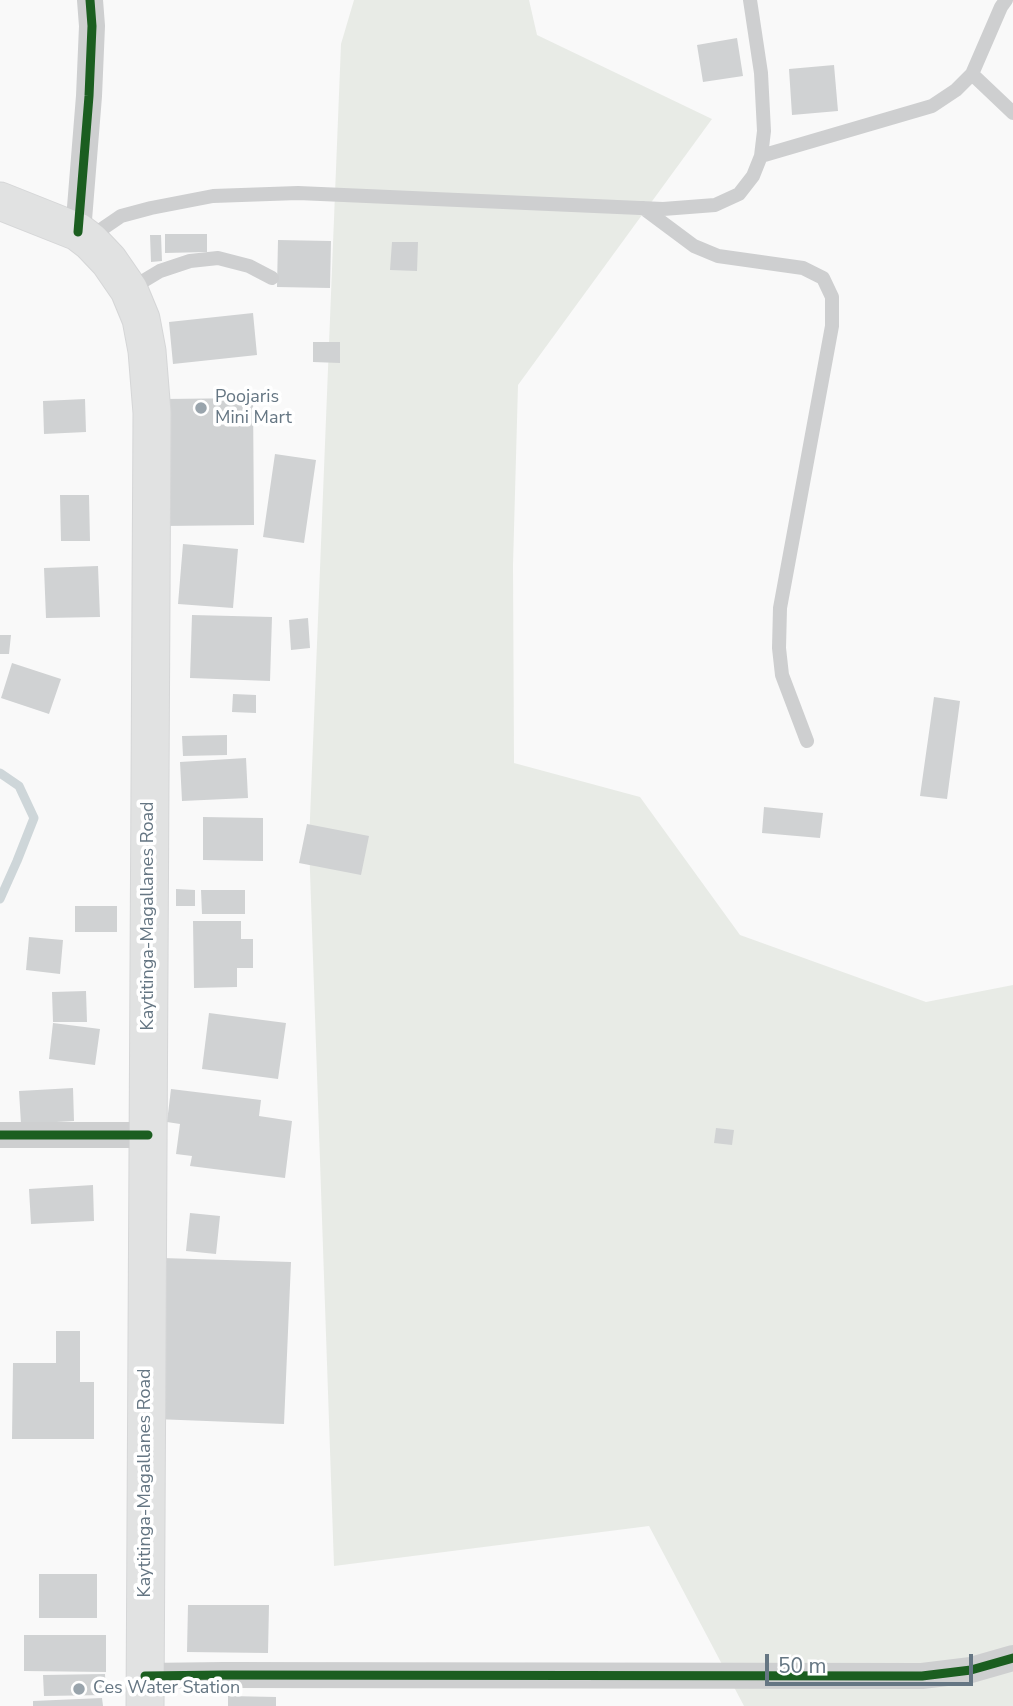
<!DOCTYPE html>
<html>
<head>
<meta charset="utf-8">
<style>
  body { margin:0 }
  #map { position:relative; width:1013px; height:1706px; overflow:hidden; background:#f9f9f9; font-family:"Nunito Sans",sans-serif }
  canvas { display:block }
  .scale { position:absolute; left:765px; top:1654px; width:208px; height:32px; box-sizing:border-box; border:4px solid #657683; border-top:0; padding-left:9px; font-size:21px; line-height:24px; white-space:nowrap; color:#657683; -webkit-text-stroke:5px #fff; paint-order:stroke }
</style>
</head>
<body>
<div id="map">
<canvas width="1013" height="1706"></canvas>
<div class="scale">50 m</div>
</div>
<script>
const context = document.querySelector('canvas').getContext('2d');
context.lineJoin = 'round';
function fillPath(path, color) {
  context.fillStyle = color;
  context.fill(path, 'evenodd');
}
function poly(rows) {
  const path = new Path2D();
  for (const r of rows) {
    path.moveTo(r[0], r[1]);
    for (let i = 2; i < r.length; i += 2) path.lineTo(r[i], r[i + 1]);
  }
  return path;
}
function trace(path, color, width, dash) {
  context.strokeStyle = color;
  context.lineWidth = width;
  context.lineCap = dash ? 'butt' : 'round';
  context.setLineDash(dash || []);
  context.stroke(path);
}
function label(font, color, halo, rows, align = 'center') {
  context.font = font + ' "Nunito Sans",sans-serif';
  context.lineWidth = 7;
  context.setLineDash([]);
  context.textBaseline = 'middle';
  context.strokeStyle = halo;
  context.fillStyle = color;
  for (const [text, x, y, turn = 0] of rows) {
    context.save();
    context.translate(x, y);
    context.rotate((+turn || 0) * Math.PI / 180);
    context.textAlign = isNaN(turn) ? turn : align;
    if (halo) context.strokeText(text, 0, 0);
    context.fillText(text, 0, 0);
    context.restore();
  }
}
fillPath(poly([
  [354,0,529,0,537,35,712,119,518,385,513,565,514,763,640,797,740,935,926,1002,1013,985,1013,1706,744,1706,649,1526,334,1566,309,843,341,44]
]), '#e8ebe6');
trace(poly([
  [0,773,19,786,34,818,17,861,0,899]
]), '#ced6d9', 9);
fillPath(poly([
  [737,38,743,76,703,82,697,45],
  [834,65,838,111,792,115,789,69],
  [165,234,207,234,207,252,165,253],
  [150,235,161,235,162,261,151,262],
  [278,240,331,241,330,288,277,287],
  [392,242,418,242,417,271,390,270],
  [253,313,257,355,173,364,169,322],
  [313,342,340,342,340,363,313,362],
  [253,398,254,525,164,526,164,399],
  [85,399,86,432,44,434,43,401],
  [275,454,316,460,304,543,263,537],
  [60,495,89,495,90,541,61,541],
  [183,544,238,549,233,608,178,604],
  [98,566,100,617,46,618,44,568],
  [192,615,272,617,270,681,190,678],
  [308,618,310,648,291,650,289,620],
  [0,635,11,635,9,654,0,654],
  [12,663,61,679,49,714,1,698],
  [233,694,256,695,256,713,232,712],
  [934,697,960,701,947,799,920,796],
  [227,735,227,755,183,756,182,736],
  [246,758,248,798,182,801,180,762],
  [764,807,823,813,820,838,762,833],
  [203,817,263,818,263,861,203,860],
  [307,824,369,836,361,875,299,863],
  [176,889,195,890,195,906,176,906],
  [201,890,245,890,245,914,202,914],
  [75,906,117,906,117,932,75,932],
  [193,921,241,921,241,939,253,939,253,968,237,968,237,987,194,988],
  [29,937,63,940,60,974,26,970],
  [86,991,87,1022,53,1022,52,992],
  [209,1013,286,1023,278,1079,202,1069],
  [53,1023,100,1029,95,1065,49,1059],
  [73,1088,74,1121,21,1124,19,1091],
  [171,1089,261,1100,259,1116,292,1121,285,1178,190,1166,192,1156,176,1154,180,1124,167,1122],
  [716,1128,734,1130,732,1145,714,1143],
  [93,1185,94,1221,31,1224,29,1189],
  [190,1213,220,1216,216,1254,186,1251],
  [162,1258,291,1262,284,1424,155,1419],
  [56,1331,80,1331,80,1382,94,1382,94,1439,12,1439,13,1363,56,1363],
  [39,1574,97,1574,97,1618,39,1618],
  [188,1605,269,1605,268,1653,187,1652],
  [24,1635,106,1635,106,1672,24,1671],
  [105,1674,106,1695,44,1696,43,1675],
  [228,1696,276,1697,276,1706,228,1706],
  [102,1698,103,1706,33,1706,33,1701]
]), '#d0d2d3');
const secondary = poly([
  [0,201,78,232,91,242,109,261,129,290,141,319,147,351,152,413,145,1706]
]);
trace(secondary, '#d5d6d7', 39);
trace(poly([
  [972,74,1013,113],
  [761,156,932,106,956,90,972,74,1001,7,1006,0],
  [643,208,694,246,718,256,803,268,823,278,832,297,832,326,780,608,779,648,782,675,807,741],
  [92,241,102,229,121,216,151,208,213,196,298,193,663,209,715,205,739,194,753,176,761,156,764,131,761,73,750,0],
  [130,289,160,271,190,261,218,258,249,266,272,278]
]), '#cecfd0', 14);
trace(poly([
  [78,232,89,96,92,26,90,0],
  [0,1135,148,1135],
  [145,1676,224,1675,922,1676,971,1670,1013,1658]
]), '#cecfd0', 26);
trace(secondary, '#e1e2e2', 37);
trace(poly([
  [78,232,89,96,92,26,90,0],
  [0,1135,148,1135],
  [145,1676,224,1675,922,1676,971,1670,1013,1658]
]), '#1b5e20', 9);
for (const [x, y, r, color] of [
  [201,408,7,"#99a4ac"],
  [79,1689,7,"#99a4ac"]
]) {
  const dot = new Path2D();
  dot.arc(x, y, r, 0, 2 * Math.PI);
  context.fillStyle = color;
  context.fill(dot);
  trace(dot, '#fff', 2.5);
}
label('18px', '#657683', '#fff', [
  ["Poojaris",215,398],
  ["Mini Mart",215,419],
  ["Ces Water Station",93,1689]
], 'left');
label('18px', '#657683', '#fff', [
  ["Kaytitinga-Magallanes Road",149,916,-90],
  ["Kaytitinga-Magallanes Road",146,1483,-90]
]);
</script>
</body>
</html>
